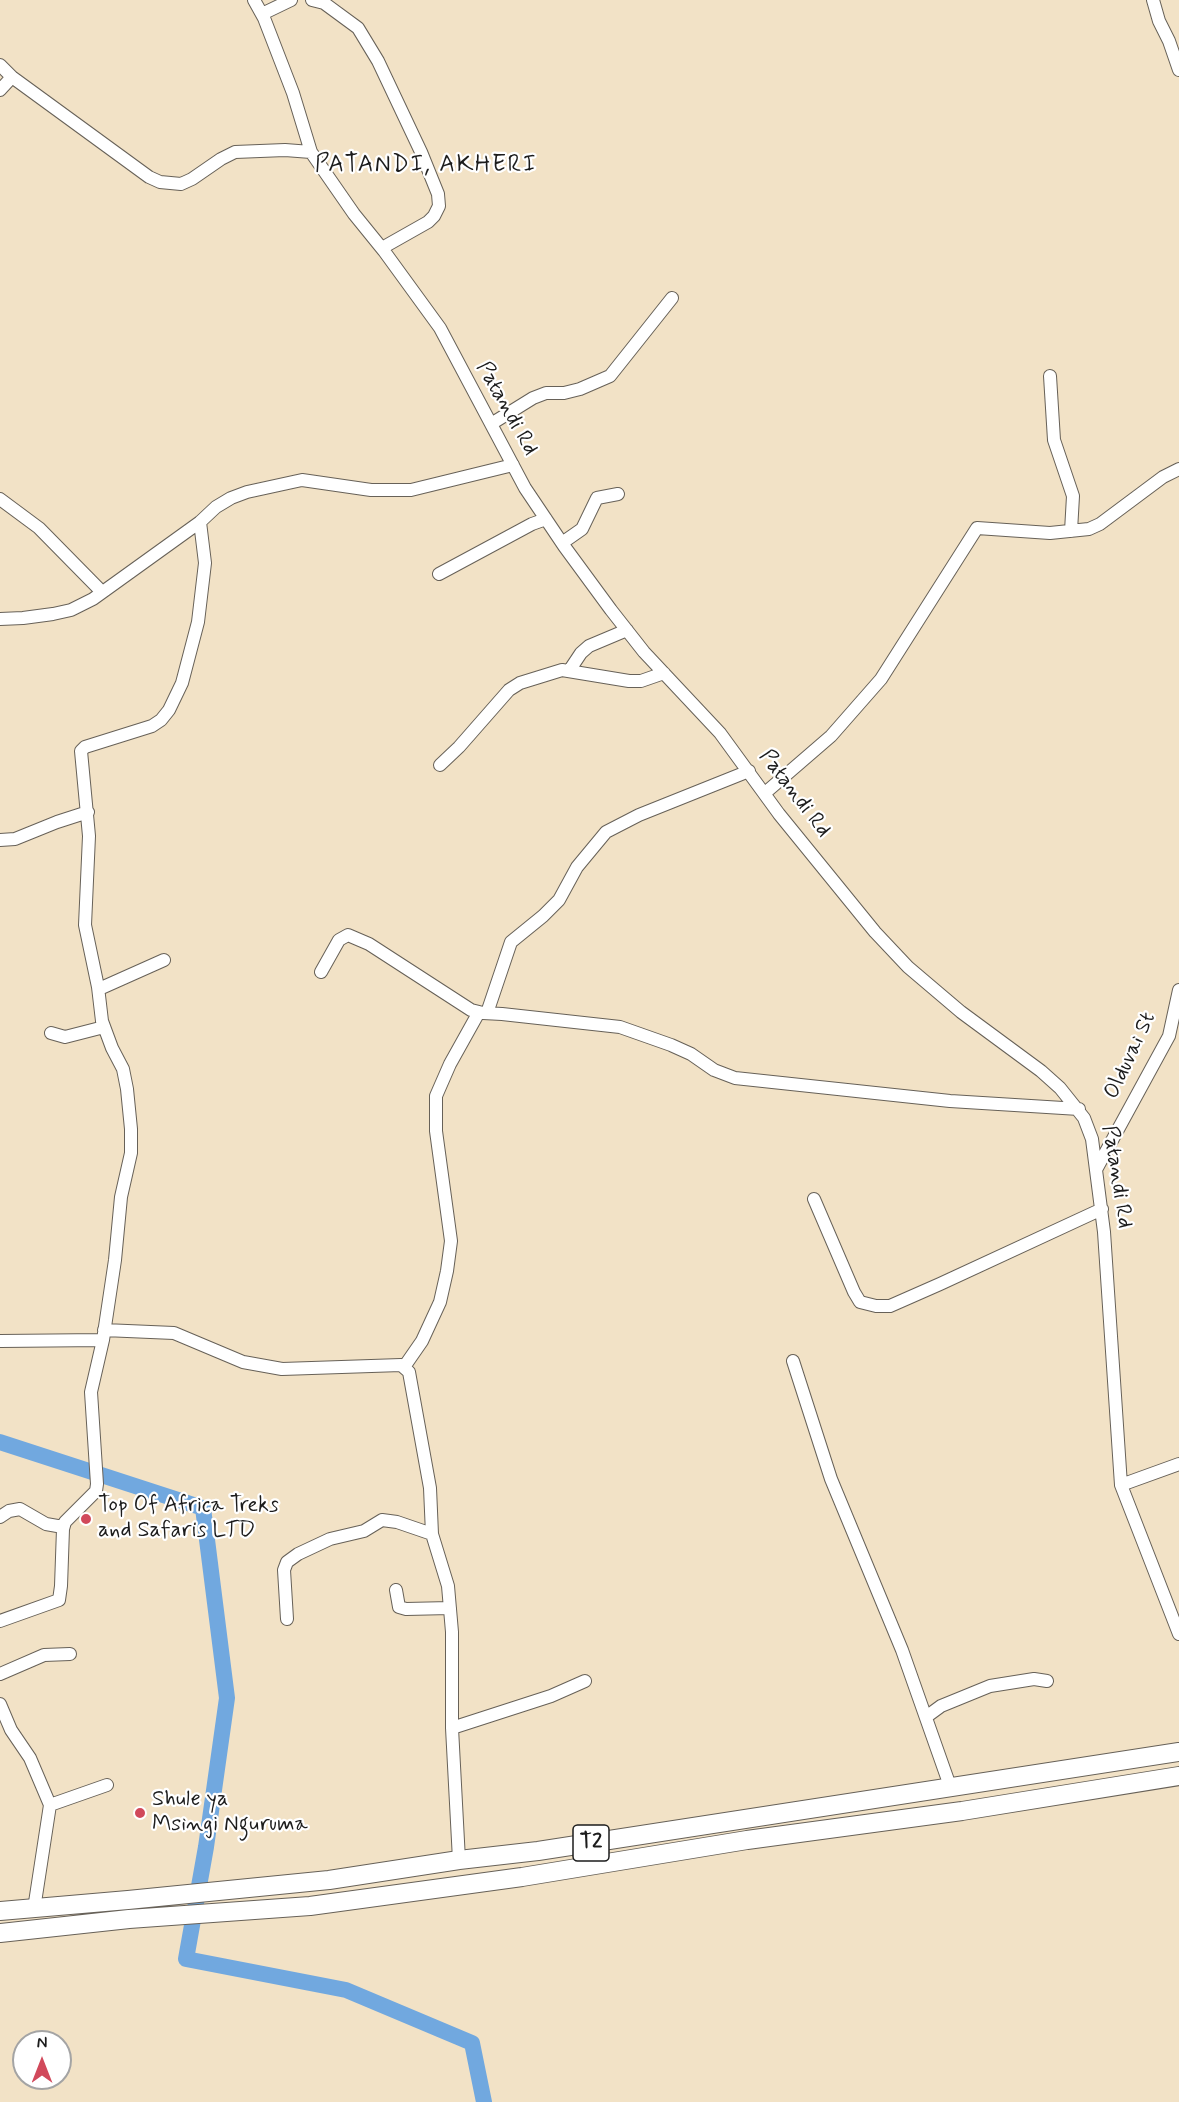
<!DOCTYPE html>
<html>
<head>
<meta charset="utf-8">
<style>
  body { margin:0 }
  #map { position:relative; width:1179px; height:2102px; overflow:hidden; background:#f2e2c6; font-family:Mynerve,sans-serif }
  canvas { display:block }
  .north { position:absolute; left:12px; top:2030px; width:60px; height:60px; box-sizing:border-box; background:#fff; border:2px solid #a4a4a4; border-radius:50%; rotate:0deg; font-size:16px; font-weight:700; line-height:24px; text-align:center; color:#1c1c1c }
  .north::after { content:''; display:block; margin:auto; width:21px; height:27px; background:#d1495b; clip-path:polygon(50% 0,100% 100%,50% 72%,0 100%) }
</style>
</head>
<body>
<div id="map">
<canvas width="1179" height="2102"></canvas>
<div class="north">N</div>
</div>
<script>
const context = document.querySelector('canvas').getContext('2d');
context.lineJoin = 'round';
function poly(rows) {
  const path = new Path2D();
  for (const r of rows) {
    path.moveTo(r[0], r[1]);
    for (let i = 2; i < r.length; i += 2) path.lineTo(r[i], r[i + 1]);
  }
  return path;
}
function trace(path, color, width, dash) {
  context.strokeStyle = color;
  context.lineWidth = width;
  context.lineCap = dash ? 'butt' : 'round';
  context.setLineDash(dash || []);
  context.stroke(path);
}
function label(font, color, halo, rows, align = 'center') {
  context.font = font + ' Mynerve,sans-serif';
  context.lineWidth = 4.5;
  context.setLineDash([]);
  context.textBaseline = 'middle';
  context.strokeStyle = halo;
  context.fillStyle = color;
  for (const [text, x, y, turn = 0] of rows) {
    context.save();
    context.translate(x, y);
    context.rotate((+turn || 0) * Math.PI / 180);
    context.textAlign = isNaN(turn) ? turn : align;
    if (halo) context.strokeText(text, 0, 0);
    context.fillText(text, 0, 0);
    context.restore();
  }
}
trace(poly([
  [0,1442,203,1508,227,1698,206,1847,186,1959,346,1990,472,2043,484,2102]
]), '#71a8df', 16);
const minor = poly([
  [254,0,264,18,293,93,311,152,354,214,384,251,440,328,525,488,564,546,611,610,644,652,720,733,779,814,875,932,908,967,961,1012,1041,1071,1060,1088,1084,1118,1092,1139,1104,1232,1121,1485,1179,1634],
  [312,0,324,3,358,28,378,61,421,152,438,194,439,206,434,216,428,222,382,248],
  [1153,0,1159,21,1169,41,1179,70],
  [262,14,291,0],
  [0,65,12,77,149,177,160,182,181,184,192,179,221,159,235,152,285,150,311,152],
  [0,90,12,77],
  [1050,376,1054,440,1073,496,1071,531],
  [491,424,533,398,546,393,564,393,580,389,610,376,672,298],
  [0,499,39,528,102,592],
  [562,543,582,529,597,498,618,494],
  [439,574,532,524,546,519],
  [0,619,23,618,53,614,71,610,93,599,200,522,216,507,231,498,247,492,302,480,371,490,411,490,513,465],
  [569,671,581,653,589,646,627,630],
  [440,765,459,747,509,690,520,683,562,670,629,681,641,681,664,673],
  [765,793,831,736,881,679,977,528,1050,533,1089,529,1100,524,1163,477,1179,469],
  [0,840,15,839,57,822,88,812],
  [321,972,339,940,348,935,369,944,471,1010,483,1013,502,1014,620,1027,671,1045,691,1054,714,1070,735,1078,950,1101,1079,1109],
  [99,989,164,960],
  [487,1013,511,942,543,916,559,900,577,867,606,832,639,815,749,771],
  [51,1033,65,1037,104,1027],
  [1097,1168,1169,1036,1179,990],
  [814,1199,854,1292,860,1302,876,1306,890,1306,940,1284,1102,1209],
  [104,1330,174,1333,243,1362,282,1369,401,1365,409,1372,430,1488,432,1534,448,1586,452,1632,452,1728,459,1860],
  [0,1341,103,1340],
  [793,1361,831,1479,902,1650,950,1786],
  [404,1367,422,1341,440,1302,447,1271,451,1241,436,1131,436,1096,450,1064,479,1012],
  [1121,1485,1179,1464],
  [0,1517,9,1511,20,1509,46,1524,63,1527],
  [396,1590,399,1607,406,1609,450,1608],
  [287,1619,284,1570,287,1562,298,1554,330,1539,364,1531,382,1520,397,1522,432,1534],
  [0,1621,59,1600,61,1586,63,1529,65,1522,96,1491,97,1484,91,1392,103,1340,115,1260,121,1197,131,1153,131,1129,127,1089,123,1069,112,1048,102,1021,98,987,85,925,89,836,81,751,85,747,152,726,161,720,169,710,182,683,198,622,205,563,200,522],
  [0,1674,44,1655,70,1654],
  [0,1704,11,1730,30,1758,50,1805,34,1909],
  [926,1717,941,1706,990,1686,1034,1679,1047,1681],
  [452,1728,551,1696,585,1681],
  [50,1805,107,1785]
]);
const highway = poly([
  [0,1911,128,1900,329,1880,459,1860,538,1851,1179,1752],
  [0,1933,129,1919,310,1906,522,1877,747,1840,962,1811,1179,1776]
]);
trace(minor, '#676158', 14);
trace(highway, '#676158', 20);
trace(minor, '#fff', 12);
trace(highway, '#fff', 18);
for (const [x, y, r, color] of [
  [86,1519,6,"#d1495b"],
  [140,1813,6,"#d1495b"]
]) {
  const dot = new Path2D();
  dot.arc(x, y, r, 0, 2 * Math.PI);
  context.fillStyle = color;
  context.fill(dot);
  trace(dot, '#fff', 2);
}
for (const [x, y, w] of [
  [591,1843,36]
]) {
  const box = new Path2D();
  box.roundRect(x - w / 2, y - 18, w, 36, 4.5);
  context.fillStyle = '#fff';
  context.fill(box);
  trace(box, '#1c1c1c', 1.5);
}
label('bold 21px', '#1c1c1c', null, [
  ["T2",591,1843]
]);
label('22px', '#1c1c1c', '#fff', [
  ["Patandi Rd",506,409,61],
  ["Patandi Rd",794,794,53],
  ["Olduvai St",1131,1056,-65],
  ["Patandi Rd",1116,1177,81]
]);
label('22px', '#1c1c1c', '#fff', [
  ["Top Of Africa Treks",98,1506],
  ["and Safaris LTD",98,1531],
  ["Shule ya",152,1800],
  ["Msingi Nguruma",152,1825]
], 'left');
context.letterSpacing = '1.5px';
label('24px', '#1c1c1c', '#fff', [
  ["PATANDI, AKHERI",426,166]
]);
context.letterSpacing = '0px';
</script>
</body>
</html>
